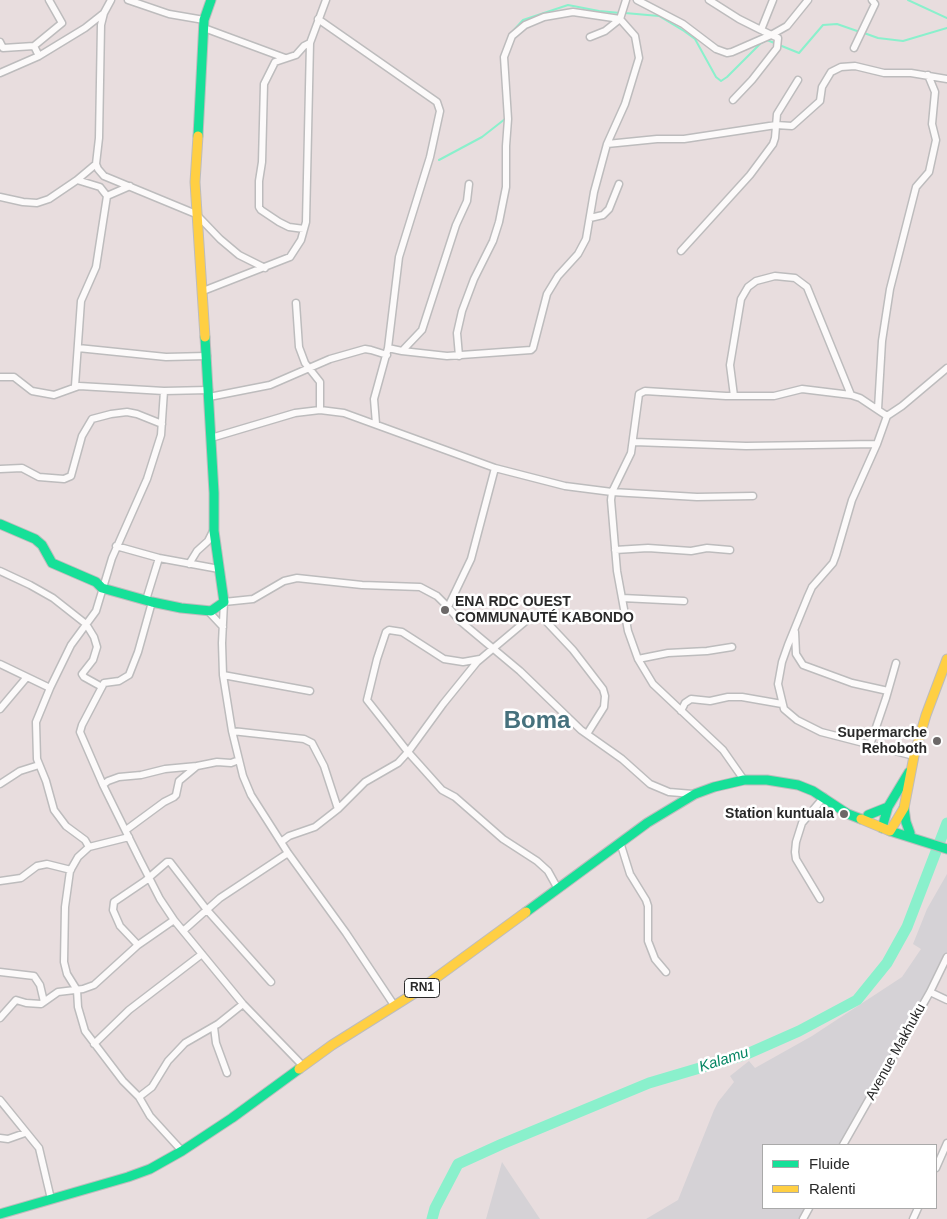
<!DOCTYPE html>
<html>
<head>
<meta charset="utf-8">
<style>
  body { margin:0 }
  #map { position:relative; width:947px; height:1219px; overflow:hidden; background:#e8ddde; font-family:Arial,sans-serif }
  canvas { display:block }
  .legend { position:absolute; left:762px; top:1144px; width:175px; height:65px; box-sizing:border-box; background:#fff; border:1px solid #a9a9a9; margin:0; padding:6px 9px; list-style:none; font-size:15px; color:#292929 }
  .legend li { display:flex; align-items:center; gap:10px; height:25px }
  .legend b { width:25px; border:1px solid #a9a9a9 }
</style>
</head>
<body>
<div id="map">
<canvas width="947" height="1219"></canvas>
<ul class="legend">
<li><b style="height:6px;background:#16e098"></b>Fluide</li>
<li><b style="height:6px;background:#ffcf43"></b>Ralenti</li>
</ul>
</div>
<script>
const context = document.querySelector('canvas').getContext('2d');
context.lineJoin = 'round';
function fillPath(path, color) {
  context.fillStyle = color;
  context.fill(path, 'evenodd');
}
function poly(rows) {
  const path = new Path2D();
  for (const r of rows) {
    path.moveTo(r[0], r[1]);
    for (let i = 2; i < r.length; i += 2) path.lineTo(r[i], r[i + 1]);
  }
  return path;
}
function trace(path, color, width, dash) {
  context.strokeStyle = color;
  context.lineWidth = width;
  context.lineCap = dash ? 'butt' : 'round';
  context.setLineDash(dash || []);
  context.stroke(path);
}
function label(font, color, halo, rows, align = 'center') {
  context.font = font + ' Arial,sans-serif';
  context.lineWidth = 5;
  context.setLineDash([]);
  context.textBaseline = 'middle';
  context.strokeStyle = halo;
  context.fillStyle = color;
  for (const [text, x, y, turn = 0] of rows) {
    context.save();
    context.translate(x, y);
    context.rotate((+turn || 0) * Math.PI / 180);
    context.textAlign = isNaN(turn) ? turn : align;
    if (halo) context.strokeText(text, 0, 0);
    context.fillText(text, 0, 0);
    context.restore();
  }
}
fillPath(poly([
  [947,874,947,954,927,995,843,1145,763,1145,763,1208,809,1208,802,1219,646,1219,678,1200,714,1110,718,1102,734,1082,730,1076,749,1061,755,1068,812,1036,902,977,921,949,913,944,927,909],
  [502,1162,540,1219,486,1219]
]), '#d5d2d6');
trace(poly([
  [908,0,947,18],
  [625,13,659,16,684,31,695,39,716,77,721,81,727,77,760,44,767,40,799,53,823,25,837,24,860,32],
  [513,31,523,20,568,5,599,11,620,13],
  [864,33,878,38,903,41,947,28],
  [439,160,482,137,505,119]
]), '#8af0cc', 2);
trace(poly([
  [432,1219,435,1208,458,1164,502,1144,649,1083,747,1054,799,1031,857,1000,887,963,907,927,947,823]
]), '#8af0cc', 11);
const street = poly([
  [111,0,104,13,101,25,99,138,96,164,98,169,104,176,196,214,220,239,239,255,265,268],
  [128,0,169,14,204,20],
  [637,0,683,24,716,49,727,53,732,52,771,35,787,26,808,0],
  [709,0,739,19,761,30],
  [318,19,437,102,440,111,430,157,399,257,388,348,374,399,376,424],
  [204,28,285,58],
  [590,37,605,31,620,19],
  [0,42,3,48,34,46,39,56],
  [34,46,62,23,49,0],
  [854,48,875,4,872,0],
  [0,73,39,56,85,28,104,13],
  [733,100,752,80,777,48,778,38,761,30,773,0],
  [607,144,625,104,639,58,635,36,620,19,626,0],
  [77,180,96,164],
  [0,197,23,202,37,203,49,199,77,180,100,187,107,196,130,186],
  [590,218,603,215,609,209,619,184],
  [304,229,289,227,279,222,261,210,259,207,259,181,262,162,264,84,275,62,296,55,304,46,310,43],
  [681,251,750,175,773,144,775,138,777,114,798,80],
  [203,291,290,257,301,240,306,222,310,43,326,0],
  [296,303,299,347,305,363,320,382,320,410],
  [78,348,166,357,207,356],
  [388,348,402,351,422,330,456,225,467,201,469,184],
  [402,351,447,356,531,350,533,348,547,294,558,276,578,254,586,239,594,192,607,144,657,139,684,139,776,125,792,126,820,101,822,87,831,72,841,67,855,66,884,73,911,73,947,79],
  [459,356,457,333,462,311,474,279,493,241,499,222,506,187,506,146,508,119,504,57,512,36,525,25,544,17,573,12,620,19],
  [0,377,14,377,32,391,54,395,79,386,164,391,209,390],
  [75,386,81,301,96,267,107,196],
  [734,396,730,365,741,299,748,287,756,281,775,276,795,278,807,287,851,395],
  [209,397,270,385,330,359,365,349,371,350,387,355],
  [878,409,882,341,890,289,916,187,929,172,936,140,932,124,935,92,928,75],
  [211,438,295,413,320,410,344,413,495,468,565,486,612,492,697,497,753,496],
  [634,442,746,446,877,444],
  [0,469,22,468,39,477,64,479,71,476,82,436,92,419,111,414,127,412,137,414,162,424],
  [116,546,159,558,219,569],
  [615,550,648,548,691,551,707,548,730,550],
  [189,564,197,551,208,541,213,531],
  [0,571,30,585,53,598,86,624,94,637,97,647,93,660,82,674,84,677,102,687],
  [622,598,684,601],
  [146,600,159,558],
  [152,602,138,652,129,675,119,681,104,683,82,725,80,732,103,785,139,858,160,899,174,920,243,1004,303,1066],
  [448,607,459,620,520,671,581,730,622,759,650,784,669,792,693,794],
  [208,611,223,627],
  [795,632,796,654,803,665,852,683,888,691],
  [480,659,463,662,444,659,402,632,389,630,386,632,377,659,367,700,408,752,442,790,455,797,503,839,537,861,548,871,558,889],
  [638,659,668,653,707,651,732,647],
  [0,664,50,688],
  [223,675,310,691],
  [0,709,27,677],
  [681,711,685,703,691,699,710,701,728,697,742,697,782,704],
  [232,731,304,739,312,743,324,766,338,809],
  [870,745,886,698,896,663],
  [914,756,821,732,797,720,784,709,778,684,782,662,788,645,808,596,812,587,833,563,836,555,852,500,877,444,887,416,902,406,947,368],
  [744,780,723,750,653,684,638,659,628,631,617,571,611,500,612,492,631,453,639,394,645,391,726,396,774,396,802,389,851,395,860,398,887,416],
  [0,784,20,771,39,765],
  [103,785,108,781,119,777,141,775,165,769,197,766],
  [126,830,164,802,174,797,176,795,179,781,197,766,217,762,231,763,239,760],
  [129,837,89,847,78,857,70,871,65,907,64,962,67,974,77,990,78,1007,85,1031,123,1081,139,1097,150,1116,182,1151],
  [281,842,289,836,315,827,338,809,365,782,398,763,408,752,443,704,477,662,533,615,537,614,542,617,573,650,603,689,605,696,604,707,587,734],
  [620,842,630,874,646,900,648,906,648,941,655,959,666,972],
  [89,847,85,840,66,826,54,810,46,781,37,759,36,722,50,688,71,645,96,611,112,558,147,479,161,435,164,391],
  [0,881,21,878,37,866,47,864,71,870],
  [820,899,796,859,795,852,796,842,802,823,824,797],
  [183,931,220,898,288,853],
  [138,945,120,926,113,910,114,902,145,881,167,862,170,862,207,910,271,982],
  [0,972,34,976,40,985,44,1002],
  [930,992,947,1000],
  [394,1005,346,933,288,853,251,795,243,776,232,731,223,675,222,643,224,602,253,599,284,581,297,578,362,585,420,587,437,596,448,607,471,559,495,468],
  [0,1018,16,1000,26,1003,41,1004,58,992,83,989,94,985,138,945,174,920],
  [214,1027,216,1043,227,1073],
  [94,1044,129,1010,202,954],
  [139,1097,152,1087,168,1061,185,1043,218,1024,243,1004],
  [0,1100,39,1148,51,1199],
  [0,1138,8,1139,25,1133],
  [843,1145,930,992,947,957],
  [936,1168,947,1143],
  [803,1219,809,1208],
  [913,1219,918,1208]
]);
const fast = poly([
  [198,136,204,20,211,0],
  [0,524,35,539,42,545,52,563,96,582,102,588,152,602,181,608,211,611,224,602,214,531,214,493,205,337],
  [904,808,906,822,910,833],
  [868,815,888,807],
  [882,828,888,807,909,772],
  [890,831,947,849],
  [526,912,647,823,695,794,714,787,744,780,767,780,798,785,813,791,848,814,861,819],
  [0,1214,128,1177,150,1169,182,1151,232,1118,299,1069]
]);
const slow = poly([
  [198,136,195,182,205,337],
  [861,819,890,831,904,808,914,756,926,715,947,659],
  [299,1069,332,1045,418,991,526,912]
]);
trace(street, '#bdbcbd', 9);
trace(fast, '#bdbcbd', 11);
trace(slow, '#bdbcbd', 11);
trace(street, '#fcfafa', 6);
trace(fast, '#16e098', 9);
trace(slow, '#ffcf43', 9);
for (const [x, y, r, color] of [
  [445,610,5,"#6c6868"],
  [937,741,5,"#6c6868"],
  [844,814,5,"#6c6868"]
]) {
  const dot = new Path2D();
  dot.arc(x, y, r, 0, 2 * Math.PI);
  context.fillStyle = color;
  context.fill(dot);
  trace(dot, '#fff', 2);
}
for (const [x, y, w] of [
  [422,988,35]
]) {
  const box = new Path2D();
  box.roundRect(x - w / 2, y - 9.5, w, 19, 4);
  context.fillStyle = '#fff';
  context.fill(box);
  trace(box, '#292929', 1);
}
label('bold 12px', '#292929', null, [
  ["RN1",422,988]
]);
label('bold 14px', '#292929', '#fff', [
  ["ENA RDC OUEST",455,602,"left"],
  ["COMMUNAUTÉ KABONDO",455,618,"left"],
  ["Supermarche",927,733],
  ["Rehoboth",927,749],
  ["Station kuntuala",834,814]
], 'right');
label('14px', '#292929', '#fff', [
  ["Avenue Makhuku",896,1052,-61]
]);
label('italic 15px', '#058663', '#fff', [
  ["Kalamu",724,1060,-18]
]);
label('bold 24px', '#46717d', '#fff', [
  ["Boma",537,721]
]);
</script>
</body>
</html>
